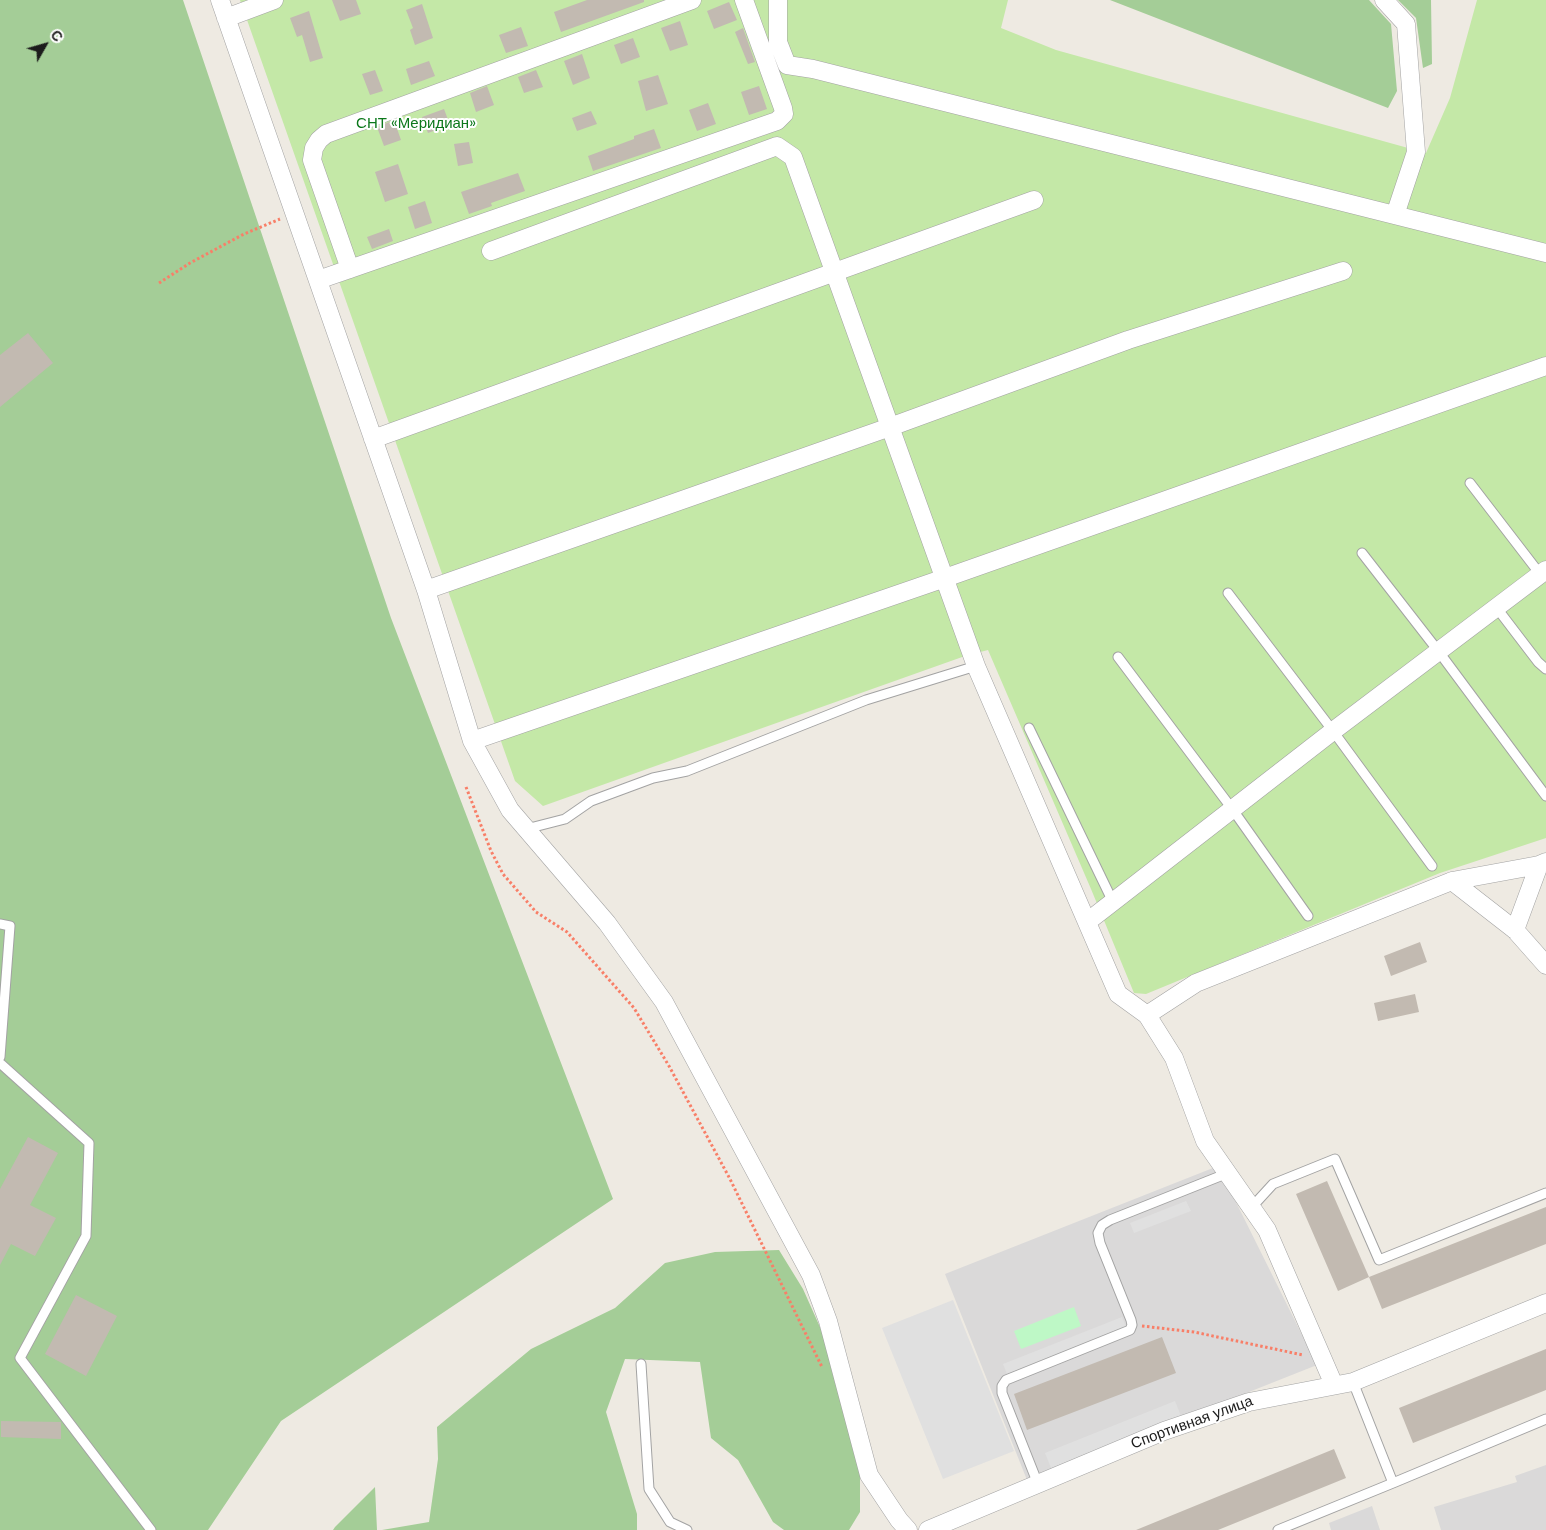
<!DOCTYPE html>
<html>
<head>
<meta charset="utf-8">
<style>
  body { margin:0 }
  #map { position:relative; width:1546px; height:1530px; overflow:hidden; background:#eeeae2; font-family:"DM Sans",sans-serif }
  canvas { display:block }
  .north { position:absolute; left:20px; top:20px; width:50px; height:50px; -webkit-text-stroke:4px #fff; paint-order:stroke; rotate:52deg; font-size:14px; font-weight:700; line-height:20px; text-align:center; color:#1c1c1c }
  .north::after { content:''; display:block; margin:auto; width:18px; height:22px; background:#1c1c1c; clip-path:polygon(50% 0,100% 100%,50% 72%,0 100%) }
</style>
</head>
<body>
<div id="map">
<canvas width="1546" height="1530"></canvas>
<div class="north">С</div>
</div>
<script>
const context = document.querySelector('canvas').getContext('2d');
context.lineJoin = 'round';
function fillPath(path, color) {
  context.fillStyle = color;
  context.fill(path, 'evenodd');
}
function poly(rows) {
  const path = new Path2D();
  for (const r of rows) {
    path.moveTo(r[0], r[1]);
    for (let i = 2; i < r.length; i += 2) path.lineTo(r[i], r[i + 1]);
  }
  return path;
}
function trace(path, color, width, dash) {
  context.strokeStyle = color;
  context.lineWidth = width;
  context.lineCap = dash ? 'butt' : 'round';
  context.setLineDash(dash || []);
  context.stroke(path);
}
function label(font, color, halo, rows, align = 'center') {
  context.font = font + ' "DM Sans",sans-serif';
  context.lineWidth = 4;
  context.setLineDash([]);
  context.textBaseline = 'middle';
  context.strokeStyle = halo;
  context.fillStyle = color;
  for (const [text, x, y, turn = 0] of rows) {
    context.save();
    context.translate(x, y);
    context.rotate((+turn || 0) * Math.PI / 180);
    context.textAlign = isNaN(turn) ? turn : align;
    if (halo) context.strokeText(text, 0, 0);
    context.fillText(text, 0, 0);
    context.restore();
  }
}
fillPath(poly([
  [1218,1166,1317,1365,1027,1480,945,1274],
  [1546,1465,1546,1530,1441,1530,1434,1507,1517,1482,1515,1476],
  [1372,1506,1380,1530,1331,1530,1329,1523]
]), '#dad9d9');
fillPath(poly([
  [240,0,1008,0,1001,28,1056,50,1426,153,1450,98,1477,0,1546,0,1546,838,1440,873,1146,994,1134,993,1091,889,988,650,965,656,543,806,515,781]
]), '#c4e8a7');
fillPath(poly([
  [0,0,183,0,391,618,613,1199,281,1421,208,1530,0,1530],
  [1110,0,1369,0,1391,24,1397,91,1388,108],
  [1398,0,1431,0,1432,64,1423,68,1416,18],
  [779,1250,803,1289,832,1354,860,1439,860,1512,849,1530,784,1530,773,1522,738,1460,711,1438,700,1362,625,1359,606,1412,637,1514,637,1530,382,1530,429,1522,438,1459,437,1427,531,1349,615,1308,665,1263,715,1252],
  [375,1487,377,1530,333,1530,335,1527]
]), '#a4cd97');
fillPath(poly([
  [1074,1307,1081,1326,1021,1349,1014,1331]
]), '#bef8c6');
fillPath(poly([
  [1186,1201,1191,1211,1134,1233,1130,1223],
  [953,1300,1014,1451,943,1479,882,1328],
  [1122,1317,1126,1327,1007,1374,1003,1364],
  [1175,1401,1181,1416,1051,1468,1045,1453]
]), '#e0e0e0');
fillPath(poly([
  [332,0,356,0,361,14,340,21],
  [587,0,644,0,644,2,561,32,554,12],
  [729,2,737,20,714,29,707,11],
  [422,4,433,38,415,45,410,30,413,28,406,10],
  [309,11,323,58,310,62,302,35,297,37,290,18],
  [680,21,688,45,670,51,661,28],
  [521,27,528,46,506,53,499,35],
  [743,28,755,62,748,64,735,32],
  [633,38,640,57,621,64,614,45],
  [582,54,590,78,573,85,564,61],
  [429,61,435,76,411,85,406,69],
  [375,70,383,91,370,95,362,74],
  [536,70,543,87,524,93,518,77],
  [658,75,668,104,646,111,638,81],
  [487,86,494,105,476,112,470,93],
  [759,86,767,109,749,115,741,92],
  [708,103,716,124,697,131,689,110],
  [444,109,450,125,428,133,422,117],
  [591,111,597,124,577,131,572,118],
  [394,120,401,140,384,146,377,127],
  [654,129,661,148,593,171,588,156,634,139,634,136],
  [469,142,473,163,458,166,454,144],
  [398,164,408,194,385,202,375,172],
  [518,173,525,191,491,203,492,206,469,214,461,192],
  [425,201,432,223,415,229,408,207],
  [389,229,393,241,372,249,367,237],
  [28,333,53,363,0,407,0,355],
  [1420,942,1427,962,1391,976,1384,956],
  [1415,994,1419,1012,1378,1021,1374,1003],
  [28,1137,58,1153,30,1205,56,1218,35,1256,11,1244,0,1265,0,1189],
  [1327,1181,1369,1277,1338,1291,1296,1194],
  [1546,1207,1546,1244,1382,1309,1369,1277],
  [76,1295,117,1316,86,1376,45,1354],
  [1162,1337,1176,1373,1027,1430,1014,1394],
  [1546,1349,1546,1390,1413,1443,1399,1408],
  [1,1421,61,1422,61,1439,1,1437],
  [1334,1449,1346,1478,1218,1530,1136,1530]
]), '#c2bab1');
const service = poly([
  [1470,483,1540,574],
  [1362,553,1439,652,1546,796],
  [1228,593,1333,731,1432,866],
  [1496,607,1538,662,1546,669],
  [1118,657,1233,810,1308,916],
  [1029,728,1113,902],
  [526,829,565,819,591,801,653,778,687,771,866,700,976,666],
  [0,924,10,926,0,1057],
  [0,1063,89,1143,86,1236,20,1358,151,1530],
  [1251,1208,1273,1184,1335,1159,1379,1260,1546,1193],
  [641,1364,649,1489,670,1522,687,1530],
  [1393,1483,1546,1419],
  [1038,1484,1002,1393,1002,1386,1006,1380,1130,1330,1132,1325,1131,1320,1100,1243,1098,1233,1102,1225,1110,1220,1228,1173],
  [1278,1530,1393,1483,1353,1382]
]);
const minor = poly([
  [220,0,426,590,472,741,510,810,607,923,664,1002,811,1275,828,1321,869,1475,899,1520,908,1530],
  [778,0,778,42,787,65,813,69,1546,253],
  [1384,0,1406,24,1416,152,1395,215],
  [226,18,274,0],
  [491,251,777,146,793,157,976,666,1118,994,1147,1015,1174,1058,1205,1141,1267,1230,1334,1385],
  [350,269,312,160,314,148,319,140,326,134,692,0],
  [318,280,777,121,784,114,783,108,744,0],
  [373,439,1034,200],
  [426,590,890,427,1128,340,1343,271],
  [472,741,945,578,1546,366],
  [1452,881,1515,930,1546,965],
  [1087,922,1333,731,1546,570],
  [1515,930,1539,865],
  [1147,1015,1196,983,1452,881,1539,865,1546,862],
  [928,1530,1164,1431,1249,1402,1353,1382,1546,1303]
]);
trace(service, '#a3a3a3', 11);
trace(minor, '#a3a3a3', 19);
trace(poly([
  [159,283,190,263,244,234,280,219],
  [466,787,491,851,503,874,536,912,567,932,634,1008,669,1066,730,1179,822,1367],
  [1142,1326,1194,1332,1303,1355]
]), '#f87f68', 3, [2.5, 2.5]);
trace(service, '#fff', 9);
trace(minor, '#fff', 18);
label('15px', '#0c781b', '#fff', [
  ["СНТ «Меридиан»",416,124]
]);
label('15px', '#1c1c1c', '#fff', [
  ["Спортивная улица",1192,1423,-20]
]);
</script>
</body>
</html>
